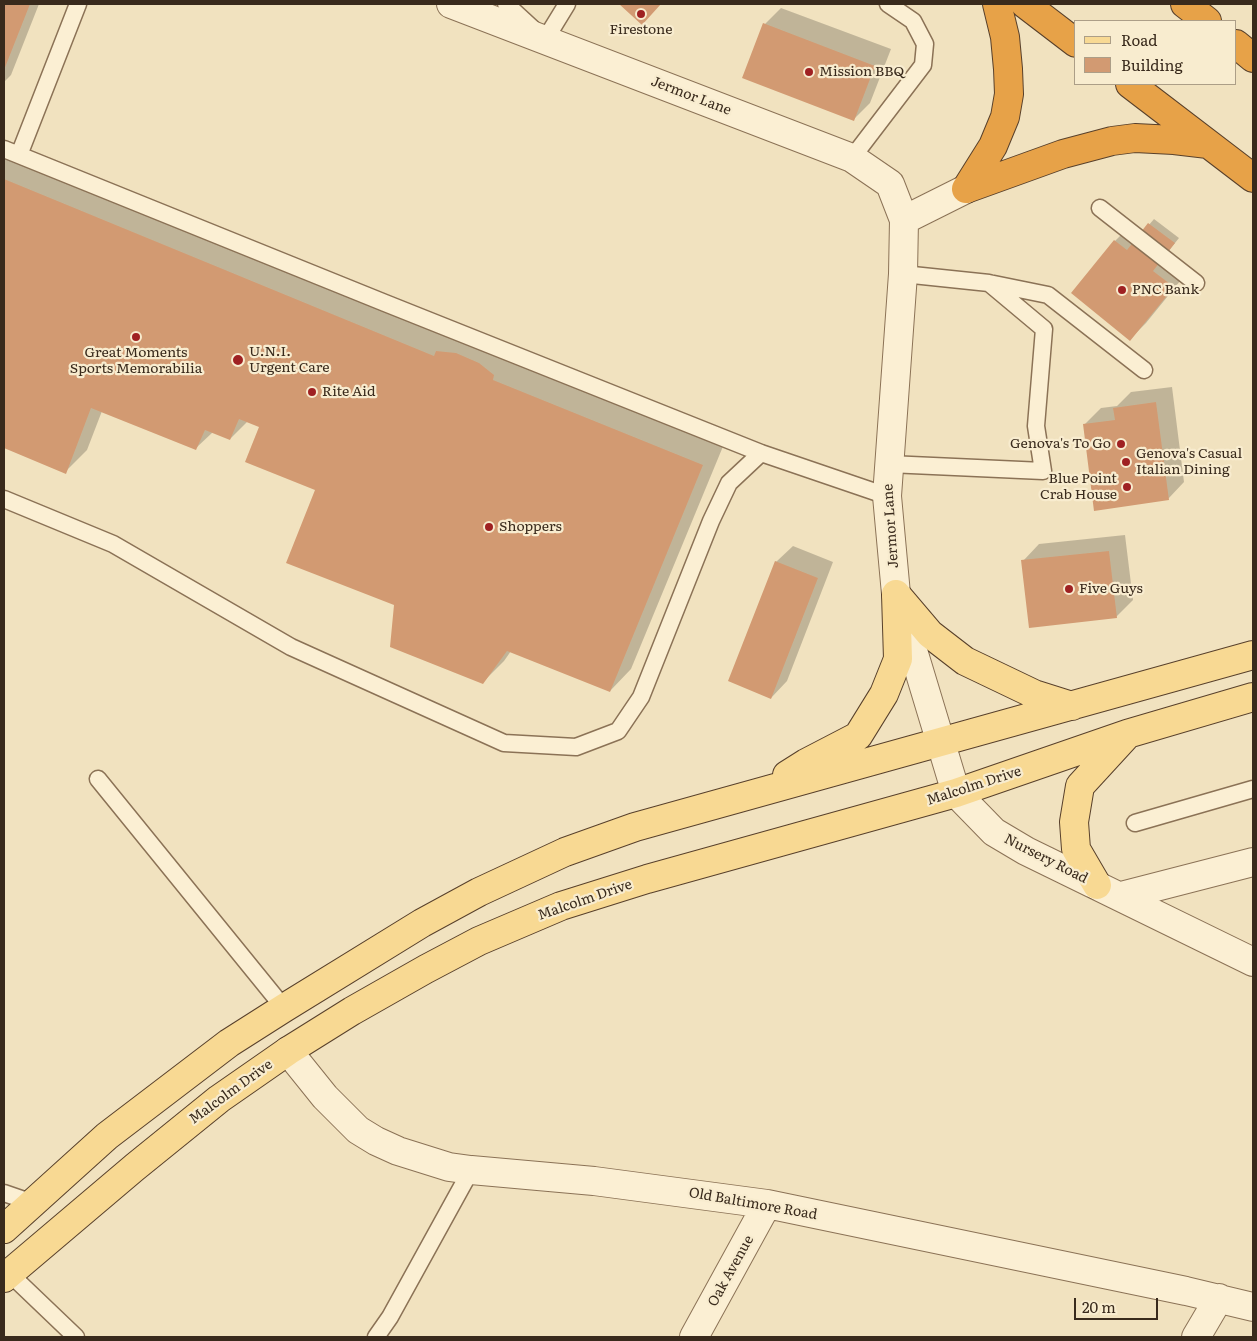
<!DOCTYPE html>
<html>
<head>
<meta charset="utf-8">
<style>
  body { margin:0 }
  #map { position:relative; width:1257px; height:1341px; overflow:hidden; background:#f1e2bf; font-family:Literata,serif }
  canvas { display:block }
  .frame { position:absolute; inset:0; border:5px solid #392a1c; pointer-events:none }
  .legend { position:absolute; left:1074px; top:20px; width:162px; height:65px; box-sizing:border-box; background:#f8eccf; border:1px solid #ac9e87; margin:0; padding:6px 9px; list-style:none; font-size:15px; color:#392a1c }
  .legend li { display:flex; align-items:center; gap:10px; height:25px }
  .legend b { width:25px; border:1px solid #ac9e87 }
  .scale { position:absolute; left:1074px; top:1298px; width:84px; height:22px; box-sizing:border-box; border:2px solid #392a1c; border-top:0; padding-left:6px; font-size:15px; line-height:18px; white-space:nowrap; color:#392a1c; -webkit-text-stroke:4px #f8eccf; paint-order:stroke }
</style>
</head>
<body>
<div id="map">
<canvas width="1257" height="1341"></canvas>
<div class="frame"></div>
<ul class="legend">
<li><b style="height:6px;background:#f8d993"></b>Road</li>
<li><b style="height:14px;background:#d29a72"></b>Building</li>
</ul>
<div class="scale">20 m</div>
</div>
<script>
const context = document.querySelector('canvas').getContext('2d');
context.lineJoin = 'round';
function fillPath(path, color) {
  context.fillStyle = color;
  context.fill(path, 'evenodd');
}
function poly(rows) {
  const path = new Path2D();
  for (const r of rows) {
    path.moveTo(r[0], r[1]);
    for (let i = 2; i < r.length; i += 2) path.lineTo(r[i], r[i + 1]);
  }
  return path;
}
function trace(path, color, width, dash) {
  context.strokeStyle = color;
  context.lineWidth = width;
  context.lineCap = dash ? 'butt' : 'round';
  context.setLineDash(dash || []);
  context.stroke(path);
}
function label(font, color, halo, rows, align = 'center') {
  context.font = font + ' Literata,serif';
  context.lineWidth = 4.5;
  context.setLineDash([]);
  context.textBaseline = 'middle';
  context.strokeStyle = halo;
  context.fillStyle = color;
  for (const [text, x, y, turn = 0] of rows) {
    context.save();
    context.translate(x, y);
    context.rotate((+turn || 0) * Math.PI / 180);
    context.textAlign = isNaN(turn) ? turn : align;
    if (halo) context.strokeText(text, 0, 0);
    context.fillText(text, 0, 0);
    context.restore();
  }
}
fillPath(poly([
  [4,4,39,4,11,75,4,82],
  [781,8,891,49,870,103,854,119,765,24],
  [4,149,724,444,631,669,610,691,511,651,504,661,483,682,395,604,317,489,261,427,248,421,230,439,213,432,196,448,102,411,87,450,65,472,4,447],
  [1154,219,1179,238,1167,253,1189,270,1146,323,1130,339,1115,241,1131,225,1142,233],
  [1172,387,1184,482,1168,499,1085,424,1101,408,1117,406,1131,392],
  [1125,535,1133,600,1116,617,1023,561,1039,544],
  [793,546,833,562,787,681,771,698,776,562]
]), '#0003');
fillPath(poly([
  [4,4,30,4,4,70],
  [619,4,661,4,642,25],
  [763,23,875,66,854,121,742,78],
  [4,179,434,356,436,351,456,353,479,363,494,375,493,380,703,465,610,692,507,651,483,684,390,647,394,605,286,563,315,490,245,462,259,427,239,419,230,440,205,430,196,450,91,408,66,474,4,448],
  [1148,223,1175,243,1153,271,1174,287,1130,341,1071,293,1114,240,1127,250],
  [1156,402,1169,500,1094,511,1083,424,1115,420,1113,408],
  [1109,551,1117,618,1029,628,1021,560],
  [775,561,818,578,771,699,728,681]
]), '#d29a72');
const lane = poly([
  [506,4,545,40,567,4],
  [4,149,385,303,761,453,887,496],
  [19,155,78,4],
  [852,158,923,65,925,44,913,21,888,4],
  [1100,208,1196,283],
  [903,274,989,283,1048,295,1144,370],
  [889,464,1043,471,1036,426,1044,329,989,283],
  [4,499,113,544,291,647,504,743,576,747,618,731,641,697,711,521,729,483,761,453],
  [98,779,284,1008],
  [1135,823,1253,789],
  [4,1193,33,1203],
  [9,1273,76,1337],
  [376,1337,390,1317,471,1170]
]);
const street = poly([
  [451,4,852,158,890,184,904,220,903,274,887,496,896,594,956,793,994,832,1026,851,1253,962],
  [904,220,966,189],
  [1121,896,1253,862],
  [288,1051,325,1097,358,1130,376,1141,398,1151,449,1167,471,1170,594,1181,767,1204,1186,1291,1253,1307],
  [694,1337,767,1204],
  [1196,1337,1219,1298]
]);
const primary = poly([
  [896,594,930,634,965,661,1034,694,1072,706],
  [787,775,806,763,858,736,884,694,898,659,896,594],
  [1097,885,1076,849,1074,822,1080,786,1125,737],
  [4,1229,107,1136,229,1043,284,1008,422,923,479,892,565,852,635,827,1253,655],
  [4,1278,135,1167,219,1099,288,1051,352,1011,426,969,479,941,561,906,647,879,956,793,1127,734,1253,697]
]);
const highway = poly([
  [1025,4,1076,43],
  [1185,4,1207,21],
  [1236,44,1253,58],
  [1130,84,1253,178],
  [966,189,1063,154,1112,141,1135,138,1174,140,1208,144],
  [966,189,993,146,1005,117,1009,94,1008,69,1005,37,997,4]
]);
trace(lane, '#8b7256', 19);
trace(street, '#8b7256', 30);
trace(primary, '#58402b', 30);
trace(highway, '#58402b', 30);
trace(lane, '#fbefd3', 16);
trace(street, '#fbefd3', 28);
trace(primary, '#f8d993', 28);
trace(highway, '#e7a248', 28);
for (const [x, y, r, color] of [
  [641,14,5,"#9f2122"],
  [809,72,5,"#9f2122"],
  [1122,290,5,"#9f2122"],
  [136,337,5,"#9f2122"],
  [238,360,6,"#9f2122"],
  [312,392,5,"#9f2122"],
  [1121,444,5,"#9f2122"],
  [1126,462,5,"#9f2122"],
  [1127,487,5,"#9f2122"],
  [489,527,5,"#9f2122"],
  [1069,589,5,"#9f2122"]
]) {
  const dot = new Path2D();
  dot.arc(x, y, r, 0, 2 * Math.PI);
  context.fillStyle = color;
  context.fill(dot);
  trace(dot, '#f8eccf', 2);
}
label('14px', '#392a1c', '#f8eccf', [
  ["Firestone",641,30,"center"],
  ["Mission BBQ",819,72],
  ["PNC Bank",1132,290],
  ["U.N.I.",249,352],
  ["Urgent Care",249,368],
  ["Great Moments",136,353,"center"],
  ["Sports Memorabilia",136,369,"center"],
  ["Rite Aid",322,392],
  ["Genova's To Go",1111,444,"right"],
  ["Genova's Casual",1136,454],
  ["Italian Dining",1136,470],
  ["Blue Point",1117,479,"right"],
  ["Crab House",1117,495,"right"],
  ["Shoppers",499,527],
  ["Five Guys",1079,589]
], 'left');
label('14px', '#392a1c', '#f8eccf', [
  ["Jermor Lane",691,96,21],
  ["Jermor Lane",891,526,-94],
  ["Malcolm Drive",974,786,-18],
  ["Nursery Road",1046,859,27],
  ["Malcolm Drive",585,900,-19],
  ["Malcolm Drive",231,1092,-36],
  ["Old Baltimore Road",753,1204,10],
  ["Oak Avenue",731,1271,-61]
]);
</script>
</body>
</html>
